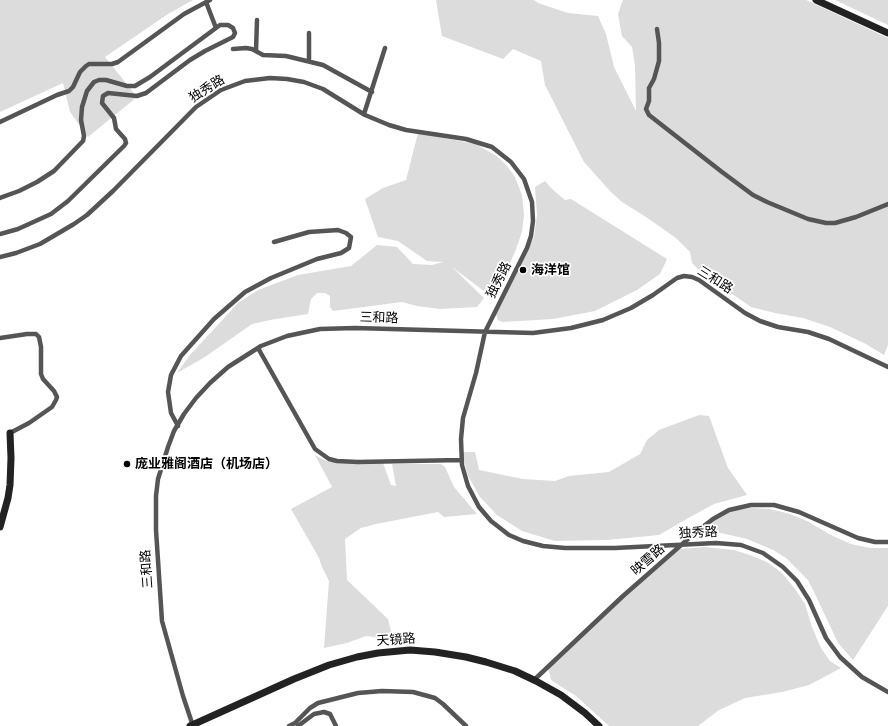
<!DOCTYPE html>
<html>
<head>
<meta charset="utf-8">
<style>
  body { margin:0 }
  canvas { display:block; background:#fff }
</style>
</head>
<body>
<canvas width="888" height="726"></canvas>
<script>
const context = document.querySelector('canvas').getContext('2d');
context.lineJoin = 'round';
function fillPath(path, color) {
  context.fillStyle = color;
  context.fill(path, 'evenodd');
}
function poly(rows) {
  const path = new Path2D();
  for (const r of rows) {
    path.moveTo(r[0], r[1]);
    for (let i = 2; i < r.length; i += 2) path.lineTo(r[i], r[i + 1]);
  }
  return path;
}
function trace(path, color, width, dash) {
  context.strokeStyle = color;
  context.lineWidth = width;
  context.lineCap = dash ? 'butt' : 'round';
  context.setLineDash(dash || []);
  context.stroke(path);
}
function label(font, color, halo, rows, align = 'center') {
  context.font = font + ' Cabin,"Noto Sans SC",sans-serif';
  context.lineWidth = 3.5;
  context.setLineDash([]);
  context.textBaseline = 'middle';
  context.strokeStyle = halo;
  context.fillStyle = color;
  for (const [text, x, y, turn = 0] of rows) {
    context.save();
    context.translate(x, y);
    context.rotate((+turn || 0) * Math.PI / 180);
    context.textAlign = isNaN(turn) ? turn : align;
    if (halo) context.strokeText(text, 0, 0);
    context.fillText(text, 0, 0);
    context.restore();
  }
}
fillPath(poly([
  [0,0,193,0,168,14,105,57,137,97,88,137,70,112,63,83,0,112],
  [436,0,534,0,538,3,568,13,598,16,606,34,614,67,636,111,635,65,632,47,622,36,618,14,623,0,806,0,888,38,888,345,884,355,866,344,830,327,803,318,775,313,751,307,703,274,692,263,690,252,676,238,646,217,622,202,610,191,584,162,545,85,541,61,513,49,503,59,442,36],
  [835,0,888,0,888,25],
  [418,133,476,144,498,157,507,166,515,177,522,195,524,215,522,232,515,252,493,298,452,267,484,298,477,307,440,309,417,306,402,302,333,311,330,307,330,296,325,293,317,293,311,299,308,314,270,320,252,324,205,357,177,373,190,355,238,303,258,290,298,275,351,266,377,245,397,247,413,264,432,265,443,262,427,261,398,241,378,237,365,199,383,188,406,180],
  [545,181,552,189,565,200,571,199,667,259,660,274,637,290,595,311,553,319,502,322,498,320,496,314,534,237,537,215,535,187],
  [699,415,709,416,728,468,747,495,714,504,692,516,659,535,607,540,555,541,522,531,497,515,480,497,468,476,462,452,475,452,479,470,523,479,555,481,569,476,609,472,640,454,647,440,659,430],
  [315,455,324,460,331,462,383,463,391,485,396,486,392,464,441,464,445,467,454,487,477,514,444,517,438,512,376,524,361,528,345,539,347,580,388,619,392,635,382,638,366,636,347,643,324,648,329,581,322,567,319,558,291,509,332,487],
  [751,508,770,509,790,514,807,521,833,536,851,544,870,548,888,548,888,606,853,660,838,643,815,594,808,580,786,558,773,550,747,539,721,533,701,534,700,531,701,528,731,511],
  [704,547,734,550,750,555,767,562,782,573,795,589,805,604,812,627,821,648,830,661,841,668,809,685,782,692,745,698,719,710,698,726,609,726,576,696,551,680,548,668,666,556,681,549]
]), '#dcdcdc');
trace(poly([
  [206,2,216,28],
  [657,29,659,43,659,61,654,79,649,88,649,101,646,109,649,115,722,172,753,195,767,202,808,219,826,223,835,223,856,217,888,204],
  [233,49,246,48,252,49,263,55,286,56,323,65,372,92],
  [256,51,257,20],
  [309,61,309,33],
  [364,114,385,48],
  [0,122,57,95,69,91,73,87,80,72,86,66,89,64,112,64,118,62,184,14,210,0],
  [0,198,19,191,37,182,54,171,83,141,84,136,81,120,82,107,87,91,94,82,99,80,106,80,127,86,135,86,150,77,220,25,228,25,233,28,235,33,233,37,205,51,190,60,146,93,137,96,108,93,103,96,102,103,114,118,116,129,125,139,126,143,124,146,68,201,51,214,18,229,0,234],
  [0,257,16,253,40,244,74,224,87,215,113,191,196,107,221,90,245,81,270,78,287,79,304,82,323,89,365,115,389,125,406,130,466,139,492,147,511,162,524,179,532,202,533,221,531,236,527,248,485,332,476,373,463,418,461,439,462,465,468,486,479,507,491,521,509,535,523,541,543,546,565,548,615,548,716,543,741,545,763,553,783,567,797,581,809,600,826,638,840,657,862,677,888,692],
  [0,338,27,334,36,334,39,337,41,347,41,374,43,379,54,391,57,397,56,400,52,407,29,423,10,433],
  [258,348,315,449,329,459,337,461,358,462,461,460],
  [178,426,171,413,168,392,171,375,181,356,214,319,245,292,271,278,317,259,341,253,349,248,351,237,346,233,338,230,309,232,274,242],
  [534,680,623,596,696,532,713,519,729,510,751,505,774,505,799,512,858,538,875,542,888,542],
  [193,726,183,696,162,621,156,530,156,496,158,479,168,447,174,431,184,414,196,398,210,383,228,367,261,346,287,336,320,329,355,328,533,333,571,328,603,320,631,308,653,295,677,278,684,276,692,277,699,280,745,313,760,321,778,327,808,332,829,339,888,367],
  [289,726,295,723,310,708,318,703,358,693,382,691,413,692,435,698,443,704,466,726],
  [298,726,314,714,324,712,330,714,336,726]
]), '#555', 4.5);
trace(poly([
  [816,0,888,33],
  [0,527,8,498,10,485,11,458,10,433],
  [190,726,294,679,329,665,357,657,378,653,410,650,435,652,466,657,486,662,515,671,536,681,561,695,585,713,599,726]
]), '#222', 7);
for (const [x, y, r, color] of [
  [523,270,4,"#000"],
  [127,464,4,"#000"]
]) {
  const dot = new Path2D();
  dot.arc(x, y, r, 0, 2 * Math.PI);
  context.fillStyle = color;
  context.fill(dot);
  trace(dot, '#fff', 1.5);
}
label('13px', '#000', '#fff', [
  ["独秀路",207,89,-32],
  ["独秀路",499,280,-63],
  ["三和路",715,280,32],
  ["三和路",379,318,2],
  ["独秀路",698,533,-2],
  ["映雪路",648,560,-41],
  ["三和路",147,569,-94],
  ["天镜路",396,640,-4]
]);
label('bold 13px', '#000', '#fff', [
  ["海洋馆",531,270],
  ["庞业雅阁酒店（机场店）",135,464]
], 'left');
</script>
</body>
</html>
